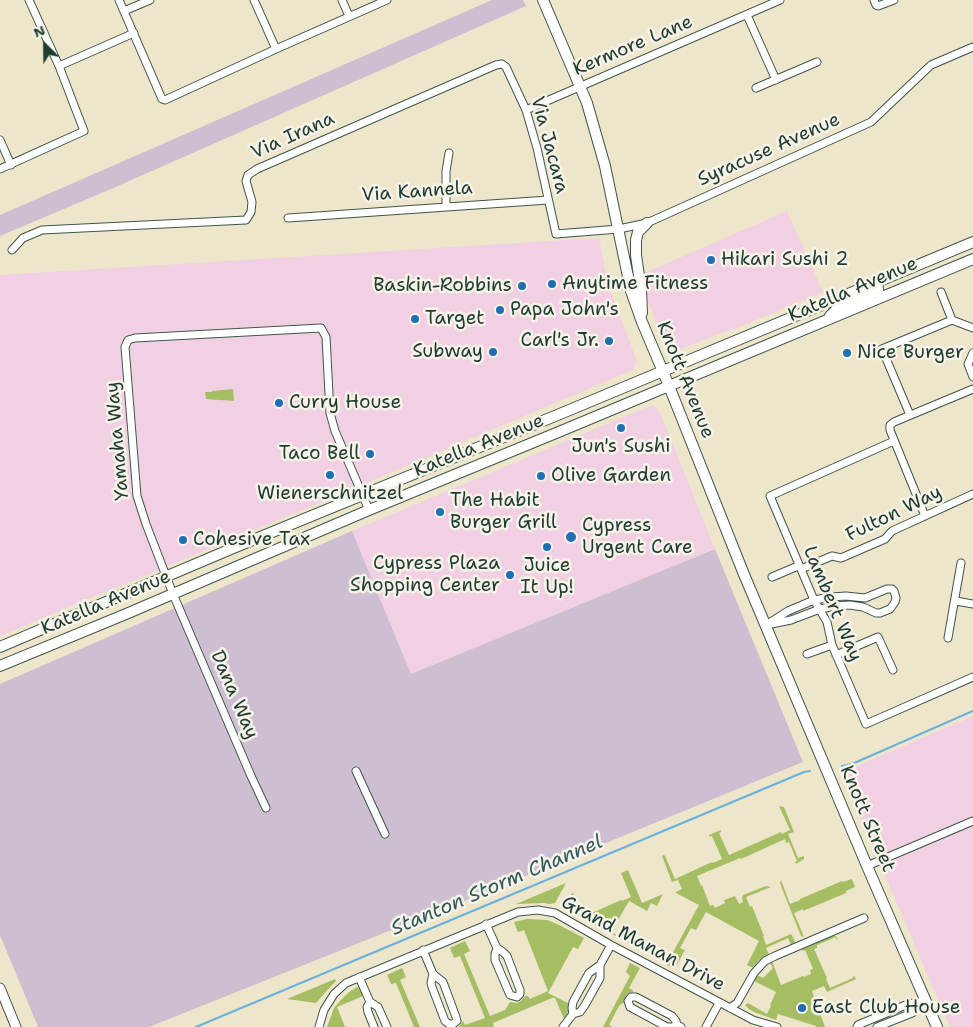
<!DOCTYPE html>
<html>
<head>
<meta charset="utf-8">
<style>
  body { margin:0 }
  #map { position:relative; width:973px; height:1027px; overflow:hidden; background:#eee6ca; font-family:"Shantell Sans",sans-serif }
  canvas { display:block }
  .north { position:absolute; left:20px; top:20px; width:50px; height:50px; -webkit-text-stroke:4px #f7f3e8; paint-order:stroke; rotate:337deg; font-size:14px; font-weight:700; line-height:20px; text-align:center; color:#1f3d34 }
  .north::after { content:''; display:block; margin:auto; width:18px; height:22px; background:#1f3d34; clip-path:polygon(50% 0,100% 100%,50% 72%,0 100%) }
</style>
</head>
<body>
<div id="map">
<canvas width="973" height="1027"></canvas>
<div class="north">N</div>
</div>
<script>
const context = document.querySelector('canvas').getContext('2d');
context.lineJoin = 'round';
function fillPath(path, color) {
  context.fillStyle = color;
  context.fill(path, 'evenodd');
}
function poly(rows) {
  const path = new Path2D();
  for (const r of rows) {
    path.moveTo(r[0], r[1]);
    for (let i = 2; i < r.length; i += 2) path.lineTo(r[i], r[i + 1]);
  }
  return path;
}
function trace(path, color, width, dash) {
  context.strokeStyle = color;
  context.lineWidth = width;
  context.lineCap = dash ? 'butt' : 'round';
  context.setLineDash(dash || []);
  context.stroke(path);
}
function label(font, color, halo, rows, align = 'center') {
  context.font = font + ' "Shantell Sans",sans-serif';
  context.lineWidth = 5;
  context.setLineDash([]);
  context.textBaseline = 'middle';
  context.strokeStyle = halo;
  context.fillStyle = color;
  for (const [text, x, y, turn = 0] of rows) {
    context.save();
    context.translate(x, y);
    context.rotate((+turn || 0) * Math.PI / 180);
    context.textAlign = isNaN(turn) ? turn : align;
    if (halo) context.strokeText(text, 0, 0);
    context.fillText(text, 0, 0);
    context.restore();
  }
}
fillPath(poly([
  [787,211,823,292,737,328,716,335,681,349,677,350,667,346,648,302,642,274],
  [599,238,608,285,637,361,633,370,298,512,0,636,0,275],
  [653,406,657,408,661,415,715,549,411,674,352,531,647,407],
  [973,716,973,1027,950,1027,841,773]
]), '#f1d0e3');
fillPath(poly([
  [492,0,523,0,526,6,111,189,0,236,0,215],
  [352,531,411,674,715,549,803,762,499,887,149,1027,38,1027,0,935,0,684]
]), '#cebed1');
fillPath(poly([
  [233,389,234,401,206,399,205,392,212,392,212,391],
  [779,806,784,807,794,832,788,834,798,858,804,856,804,859,796,864,795,862,797,861,789,842,786,843,785,839,741,859,740,858,697,876,701,886,702,885,710,906,713,905,715,908,725,903,724,900,735,896,739,904,743,902,742,898,743,895,766,886,771,887,746,897,750,907,752,906,764,936,763,936,766,945,791,934,795,941,794,943,791,945,788,938,766,948,769,954,759,960,753,967,751,967,747,965,759,941,706,912,696,930,691,928,680,948,685,950,675,968,666,965,699,905,676,893,676,892,682,889,678,880,672,882,662,856,664,855,665,856,675,879,712,862,713,863,722,859,712,836,710,837,709,835,721,830,721,832,719,833,729,855,781,832,782,834,790,830],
  [628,870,642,903,663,894,657,906,651,903,647,911,629,901,611,932,633,944,635,943,636,944,634,946,565,908,569,896,573,893,583,917,621,900,622,901,631,897,621,873],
  [852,879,855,887,846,891,846,893,803,911,803,909,794,913,804,937,801,936,781,886,780,883,781,880,790,904,800,900,800,899,842,881,843,882],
  [566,883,555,903,550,904,544,903,516,904],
  [527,919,547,920,557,924,584,938,578,949,573,947,548,993,568,1003,568,1012,566,1017,564,1019,555,998,552,998,493,1023,494,1027,459,1027,463,1021,465,1025,485,1018,460,956,454,958,450,948,465,941,470,951,464,954,490,1016,505,1010,510,1002,517,1003,521,1001,525,996,528,996,530,999,548,991,524,930,518,932,514,922],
  [833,936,836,936,838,939,837,940,836,937,817,945,817,948,814,949,827,978,826,979,830,988,853,978,853,977,854,976,856,979,827,992,824,986,812,991,825,1027,816,1027,816,1026,778,1014,776,1020,754,1012,749,1009,745,1005,748,1003,767,1014,771,1006,770,1005,776,992,754,981,757,975,763,978,773,968,770,963,772,961,781,985,803,976,804,977,811,974,810,970,813,969,805,950,803,951,802,949],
  [630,963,640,968,629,988,634,991,626,995,624,1002,619,1006,609,1025,613,1027,603,1027,630,976,626,972],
  [402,968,406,977,400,980,420,1027,414,1027,396,983,391,984,387,975],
  [335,979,336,981,330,987,316,1003,287,999],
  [357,987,360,988,363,996,337,1007,345,1027,327,1027,334,1008,340,1001,348,993]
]), '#a5bd63');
trace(poly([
  [842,766,852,764,973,711],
  [196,1027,804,772,810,771]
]), '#66b0de', 2);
const minor = poly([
  [119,0,162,99,165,100,276,49,387,0],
  [254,0,276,49],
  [342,0,349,16],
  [874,0,876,5,878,6,894,0],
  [124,11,150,0],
  [747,15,776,80],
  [59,66,134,33],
  [756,88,817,62],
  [526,110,780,0],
  [0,140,11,165],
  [0,169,84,131,59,66,29,0],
  [446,206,446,171,449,153],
  [288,218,548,200],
  [12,250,23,238,42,230,246,220,251,212,252,202,246,181,248,175,257,169,496,65,502,64,506,67,526,110,537,148,556,234,619,229,647,223,871,122,931,65,973,47],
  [941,292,952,320],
  [973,353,968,364,973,377],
  [910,415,882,349,952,320,973,328],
  [894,441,770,496,814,600,827,622,832,645,866,724,973,677],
  [925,516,890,430,890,425,894,422,973,389],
  [801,569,832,556,841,558,885,539,892,531,973,494],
  [772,577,798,566],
  [887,589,892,589,894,591,896,598,895,602,890,609,880,613,876,613,863,607,850,605,835,606,820,609,791,620,766,625,788,611,814,600,831,597,846,596,865,598,887,589],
  [956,601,973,604],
  [948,638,961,563],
  [807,654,832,645],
  [836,655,878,637,893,670],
  [356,771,385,834],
  [266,808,251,776,173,594,146,524,137,496,125,347,128,340,135,338,321,328,326,337,330,413,335,431,369,510],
  [867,866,973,821],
  [486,924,497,948,503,952,507,956,520,990,520,994,517,997,510,995,495,960,495,954,497,948],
  [423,950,433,974,443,982,456,1017,457,1021,453,1024,449,1024,445,1021,432,987,431,983,433,974],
  [600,965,600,978,585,1005,580,1012,573,1014,572,1008,573,1002,589,973,600,965,611,945],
  [359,977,370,1002,378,1007,387,1027],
  [370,1002,367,1007,368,1012,374,1027],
  [730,1008,737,1003,754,973,765,961,775,956,864,918],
  [677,1025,672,1027,667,1027,630,1007,628,1001,631,997,636,997,672,1016,676,1021,677,1025,681,1027],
  [319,1027,324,1010,334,994,346,983,518,912,538,910,555,913,611,945,753,1020,777,1027],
  [563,1027,573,1014],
  [706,1027,719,1003],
  [857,1027,858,1025,908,1004,926,1001],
  [877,1027,912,1013,926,1001]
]);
const tertiary = poly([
  [0,988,16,1027]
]);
const secondary = poly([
  [543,0,587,103,605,166,631,291,642,322,669,386,743,572,867,866,937,1027],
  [642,313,641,290,636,255,636,240,638,232,647,223]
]);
const primary = poly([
  [830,316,840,306,878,290,877,282],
  [0,647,231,549,555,416,973,242],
  [0,666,126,614,369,510,561,431,973,259]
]);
trace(minor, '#3e564a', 9);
trace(tertiary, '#3e564a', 11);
trace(secondary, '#3e564a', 12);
trace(primary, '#3e564a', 12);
trace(minor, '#fff', 7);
trace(tertiary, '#fff', 9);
trace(secondary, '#fff', 10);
trace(primary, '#fff', 10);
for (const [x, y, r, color] of [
  [711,260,5,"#1f6fb2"],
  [552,284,5,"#1f6fb2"],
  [522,286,5,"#1f6fb2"],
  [500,310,5,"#1f6fb2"],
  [415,319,5,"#1f6fb2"],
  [609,341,5,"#1f6fb2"],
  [493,352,5,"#1f6fb2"],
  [847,353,5,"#1f6fb2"],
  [279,403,5,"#1f6fb2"],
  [621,428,5,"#1f6fb2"],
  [370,454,5,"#1f6fb2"],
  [330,475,5,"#1f6fb2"],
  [541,476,5,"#1f6fb2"],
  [440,512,5,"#1f6fb2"],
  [571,537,6,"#1f6fb2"],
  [183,540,5,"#1f6fb2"],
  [547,547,5,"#1f6fb2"],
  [510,575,5,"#1f6fb2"],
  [802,1008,5,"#1f6fb2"]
]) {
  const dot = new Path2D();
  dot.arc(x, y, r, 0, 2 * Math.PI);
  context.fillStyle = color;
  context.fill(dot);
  trace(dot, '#f7f3e8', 2);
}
label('19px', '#1f3d34', '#f7f3e8', [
  ["Kermore Lane",633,46,-23],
  ["Via Irana",293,136,-24],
  ["Via Jacara",549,145,75],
  ["Syracuse Avenue",769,150,-24],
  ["Via Kannela",417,192,-4],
  ["Katella Avenue",853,290,-23],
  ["Knott Avenue",685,380,68],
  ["Yamaha Way",118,441,-95],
  ["Katella Avenue",479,446,-22],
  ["Fulton Way",894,514,-26],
  ["Katella Avenue",106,603,-23],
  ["Lambert Way",832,604,67],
  ["Dana Way",234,695,67],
  ["Knott Street",867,819,67],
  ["Grand Manan Drive",643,944,28]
]);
label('19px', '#1f3d34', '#f7f3e8', [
  ["Hikari Sushi 2",721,260],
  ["Anytime Fitness",562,284],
  ["Baskin-Robbins",512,286,"right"],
  ["Papa John's",510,310],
  ["Target",425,319],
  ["Carl's Jr.",599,341,"right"],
  ["Subway",483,352,"right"],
  ["Nice Burger",857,353],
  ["Curry House",289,403],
  ["Jun's Sushi",621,447,"center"],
  ["Taco Bell",360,454,"right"],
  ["Olive Garden",551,476],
  ["Wienerschnitzel",330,494,"center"],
  ["The Habit",450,501],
  ["Burger Grill",450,523],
  ["Cypress",582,526],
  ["Urgent Care",582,548],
  ["Cohesive Tax",193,540],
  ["Cypress Plaza",500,564,"right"],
  ["Shopping Center",500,586,"right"],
  ["Juice",547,566,"center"],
  ["It Up!",547,588,"center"],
  ["East Club House",812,1008]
], 'left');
label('italic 20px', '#315a5e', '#f7f3e8', [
  ["Stanton Storm Channel",497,886,-23]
]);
</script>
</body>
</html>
